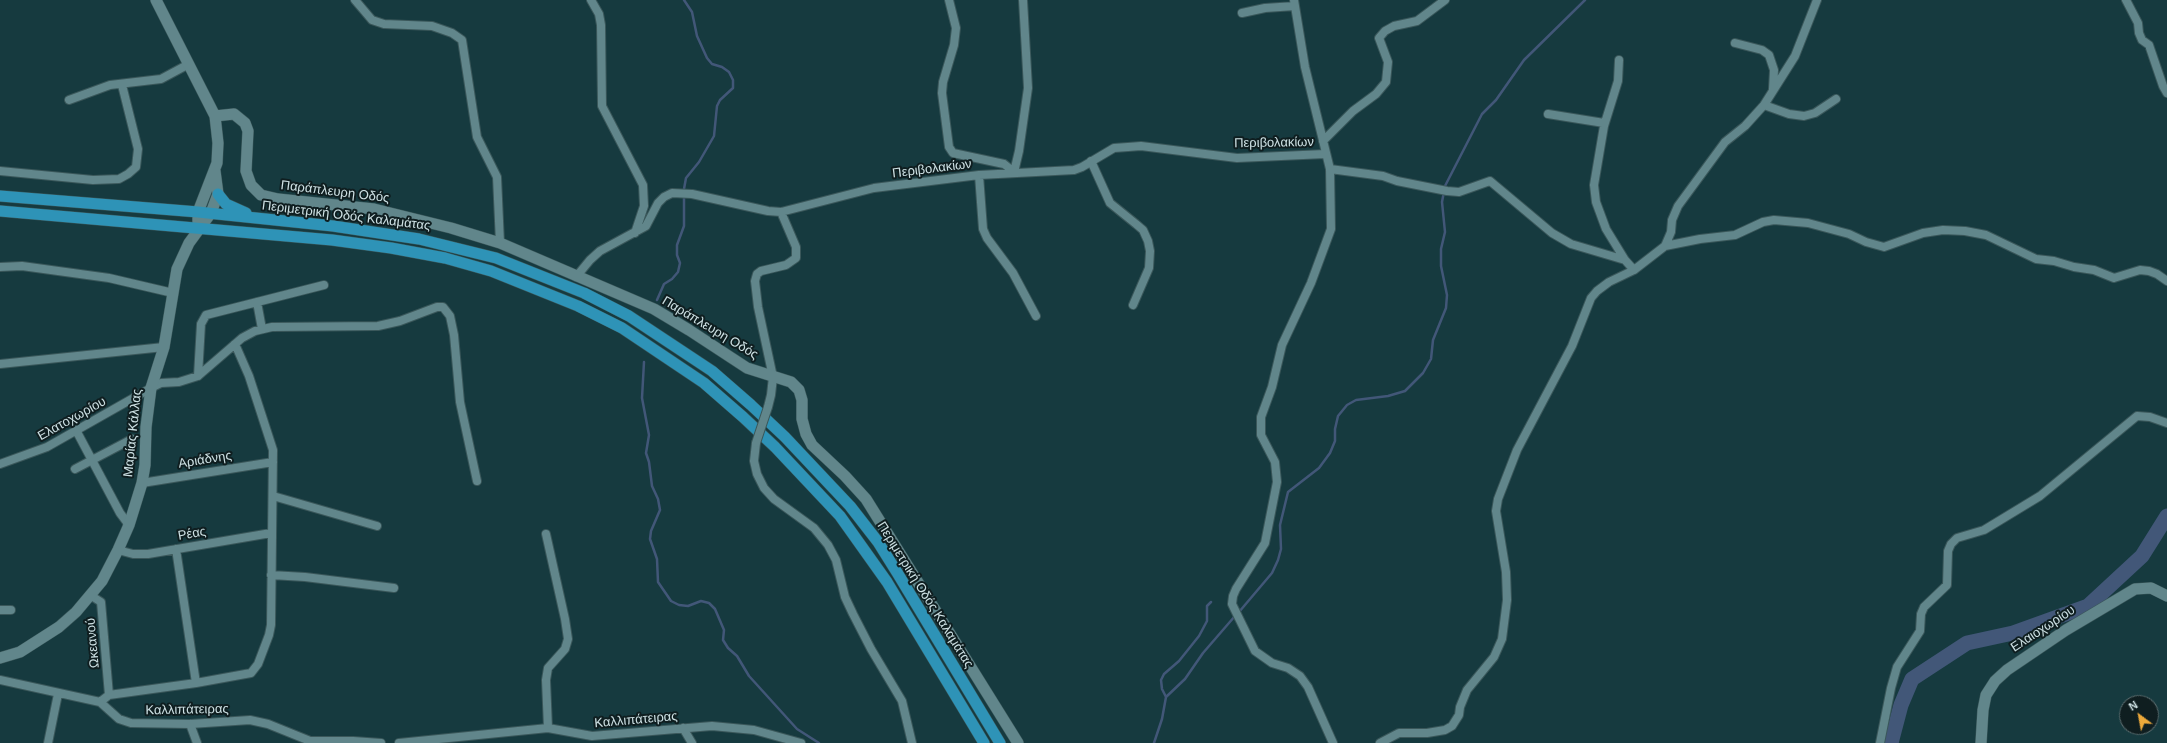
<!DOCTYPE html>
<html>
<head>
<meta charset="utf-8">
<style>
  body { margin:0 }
  #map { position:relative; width:2167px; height:743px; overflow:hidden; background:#163a3f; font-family:Helvetica,sans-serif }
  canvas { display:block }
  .north { position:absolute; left:2119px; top:695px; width:40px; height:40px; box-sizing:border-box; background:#0f1e20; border:1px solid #5b6c6e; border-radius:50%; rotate:328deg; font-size:11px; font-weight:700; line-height:16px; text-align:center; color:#cee1e4 }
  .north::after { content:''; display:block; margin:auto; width:14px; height:18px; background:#eca93a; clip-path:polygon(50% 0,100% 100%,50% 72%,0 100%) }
</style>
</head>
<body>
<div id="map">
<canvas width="2167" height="743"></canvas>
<div class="north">N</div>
</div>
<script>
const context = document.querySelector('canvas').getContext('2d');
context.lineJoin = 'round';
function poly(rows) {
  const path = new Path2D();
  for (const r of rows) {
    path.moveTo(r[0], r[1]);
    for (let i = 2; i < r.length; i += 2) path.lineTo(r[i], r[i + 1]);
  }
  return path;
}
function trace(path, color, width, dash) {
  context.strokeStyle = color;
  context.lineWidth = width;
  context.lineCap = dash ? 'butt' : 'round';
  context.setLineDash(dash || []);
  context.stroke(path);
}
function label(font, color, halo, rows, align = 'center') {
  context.font = font + ' Helvetica,sans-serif';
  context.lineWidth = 4;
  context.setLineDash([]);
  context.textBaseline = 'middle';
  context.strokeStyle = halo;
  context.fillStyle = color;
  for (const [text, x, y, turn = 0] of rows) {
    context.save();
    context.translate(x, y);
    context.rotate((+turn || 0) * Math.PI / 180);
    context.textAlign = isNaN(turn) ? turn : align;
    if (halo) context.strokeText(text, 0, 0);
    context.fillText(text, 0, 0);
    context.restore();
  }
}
trace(poly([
  [684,0,692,12,697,36,707,58,712,64,722,67,729,72,733,80,733,88,720,100,717,106,714,136,699,162,686,178,684,189],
  [657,300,664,284,672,279,678,272,680,263,677,255,677,245,684,226,684,198],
  [644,362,642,398,649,435,646,453,649,462,652,486,658,499,660,510,651,531,650,539,657,559,658,582,671,601,679,605,688,606,701,601,709,603,715,609,724,630,723,640,728,648,737,656,749,676,797,729,819,743],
  [1239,612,1272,573,1278,560,1281,549,1280,525,1288,492,1319,468,1330,453,1335,441,1335,429,1338,416,1347,405,1356,400,1388,396,1405,391,1423,373,1431,359,1433,340,1446,308,1447,295,1441,266,1441,249,1445,232,1442,202,1445,186,1482,114,1496,100,1524,60,1585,0],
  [1166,697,1162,689,1161,680,1164,674,1179,661,1199,636,1207,621,1207,606,1211,602],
  [1154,743,1162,719,1166,697,1185,679,1203,653,1235,616]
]), '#425778', 2.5);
trace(poly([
  [1891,743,1901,705,1912,679,1967,643,2013,633,2088,606,2142,556,2167,516]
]), '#425778', 15);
const minor = poly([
  [355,0,372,20,384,24,432,26,452,33,462,40,477,137,497,177,500,243],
  [591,0,599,14,601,25,602,106,643,185,644,206,635,233],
  [949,0,956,28,954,45,943,82,942,93,949,147,953,153,1004,164,1014,172,1019,151,1028,88,1023,0],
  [1294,0,1305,67,1330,169,1331,229,1311,283,1282,345,1272,387,1261,417,1261,435,1275,462,1277,482,1265,543,1236,589,1233,596,1232,604,1255,651,1272,663,1288,668,1300,676,1308,687,1333,743],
  [2126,0,2138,23,2139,33,2142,40,2149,45,2163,86,2167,93],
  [1242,13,1265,8,1295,6],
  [1735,43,1762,50,1769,55,1774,70,1773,89],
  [1619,60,1618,81,1604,126,1594,185,1596,202,1606,229,1625,260],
  [69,100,110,85,161,79,189,64],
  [1764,105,1789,114,1804,116,1815,113,1836,99],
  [1548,114,1604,123],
  [1323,141,1353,111,1376,94,1386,82,1388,62,1379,38,1385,31,1394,26,1417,21,1445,0],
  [1091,161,1110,203,1136,224,1143,230,1148,241,1150,251,1149,268,1133,305],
  [1330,169,1383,176,1397,181,1447,191,1459,192,1490,181,1552,233,1571,244,1625,260,1634,270],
  [0,171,93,180,119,179,128,174,136,167,138,149,122,85],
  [979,175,983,229,987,238,1013,273,1036,316],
  [1665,246,1700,239,1735,235,1763,222,1774,220,1808,223,1849,234,1866,242,1884,247,1923,233,1943,230,1965,231,1986,235,2036,259,2054,261,2074,267,2094,270,2114,278,2140,270,2149,271,2157,274,2167,281],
  [0,267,22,266,109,278,173,293],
  [576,277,590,260,600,251,646,226,658,203,664,197,672,193,692,194,768,211,781,212,874,188,979,175,1074,170,1082,167,1114,148,1128,147,1141,146,1237,158,1325,154],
  [257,302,262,329],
  [0,364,164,347],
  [198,376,201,324,206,315,324,285],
  [768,407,771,395,773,377,758,307,755,281,757,274,761,271,786,265,796,258,796,247,781,212],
  [77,432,120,513,129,525],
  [756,443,754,461,757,474,764,488,774,499,814,528,828,545,836,560,845,597,853,614,871,649,902,701,912,743],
  [0,464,47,447,151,388,161,383,179,382,198,376,242,338,255,331,272,327,378,326,400,321,437,307,443,307,450,316,454,335,460,402,477,481],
  [75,469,132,439],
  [142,483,273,462],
  [273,496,377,526],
  [546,534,565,619,568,639,565,649,548,668,546,680,548,728],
  [176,549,196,683],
  [118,550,133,554,148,554,271,533],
  [271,575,305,577,394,588],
  [90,595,101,602,109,695],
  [0,610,11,610],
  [0,680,100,702,119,719,131,723,190,724,250,720,268,724,310,741,353,741,381,743],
  [100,702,109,695,196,683,251,673,258,664,269,635,271,625,273,450,249,376,235,344],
  [190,724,197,743],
  [683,728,692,743],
  [48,743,58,694],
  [399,743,548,728,592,736,712,726,754,730,801,743],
  [1380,743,1399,733,1427,733,1445,730,1452,726,1459,715,1460,707,1467,690,1494,657,1502,639,1507,600,1506,572,1496,511,1498,499,1517,450,1572,346,1591,298,1597,291,1609,282,1634,270,1665,246,1671,232,1672,220,1678,206,1725,142,1745,126,1764,105,1795,56,1817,0],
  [1880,743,1891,688,1897,667,1920,631,1921,614,1924,607,1947,585,1948,551,1951,544,1957,538,1984,530,2040,496,2137,416,2150,417,2167,423]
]);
const tertiary = poly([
  [156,0,215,116,218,143,217,163,198,212,198,229],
  [215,116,234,114,245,123,248,131,246,171,251,185,261,195,278,199,374,209,451,228,500,243,654,309,689,330,747,368,791,382,799,390,802,400,802,419,806,434,812,445,845,476,866,499,1018,743],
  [0,658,20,652,59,627,76,612,102,581,118,550,129,525,142,483,145,465,146,427,151,388,164,347,177,269,189,243,211,213,218,194,215,171],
  [1981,743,1983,710,1986,695,1995,681,2007,670,2066,630,2135,589,2151,588,2167,596]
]);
const primary = poly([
  [218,194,226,204,246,213],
  [0,196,198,212,333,226,419,239,496,258,584,293,629,316,712,371,751,405,785,437,850,506,878,542,898,574,1000,743],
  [0,211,332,240,391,248,445,258,491,271,578,306,622,328,704,383,743,417,775,447,840,516,887,582,984,743]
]);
trace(minor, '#3a575a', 10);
trace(tertiary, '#3a575a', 12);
trace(primary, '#3a575a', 12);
trace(minor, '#61868b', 8);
trace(tertiary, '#61868b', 11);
trace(primary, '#2e93b7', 11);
const minorBridge = poly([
  [756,443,768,407]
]);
trace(minorBridge, '#3a575a', 10, []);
trace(minorBridge, '#61868b', 8);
label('13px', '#cee1e4', '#0f1e20', [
  ["Περιβολακίων",1274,143,-1],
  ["Περιβολακίων",932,169,-7],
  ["Παράπλευρη Οδός",335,192,7],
  ["Περιμετρική Οδός Καλαμάτας",346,216,7],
  ["Παράπλευρη Οδός",710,328,31],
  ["Ελατοχωρίου",72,419,-29],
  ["Μαρίας Κάλλας",133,433,-84],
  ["Αριάδνης",205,460,-9],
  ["Ρέας",192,534,-10],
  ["Περιμετρική Οδός Καλαμάτας",925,595,58],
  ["Ελαιοχωρίου",2043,629,-33],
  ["Ωκεανού",93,643,-95],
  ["Καλλιπάτειρας",187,710,-1],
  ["Καλλιπάτειρας",636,720,-5]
]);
</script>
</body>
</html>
